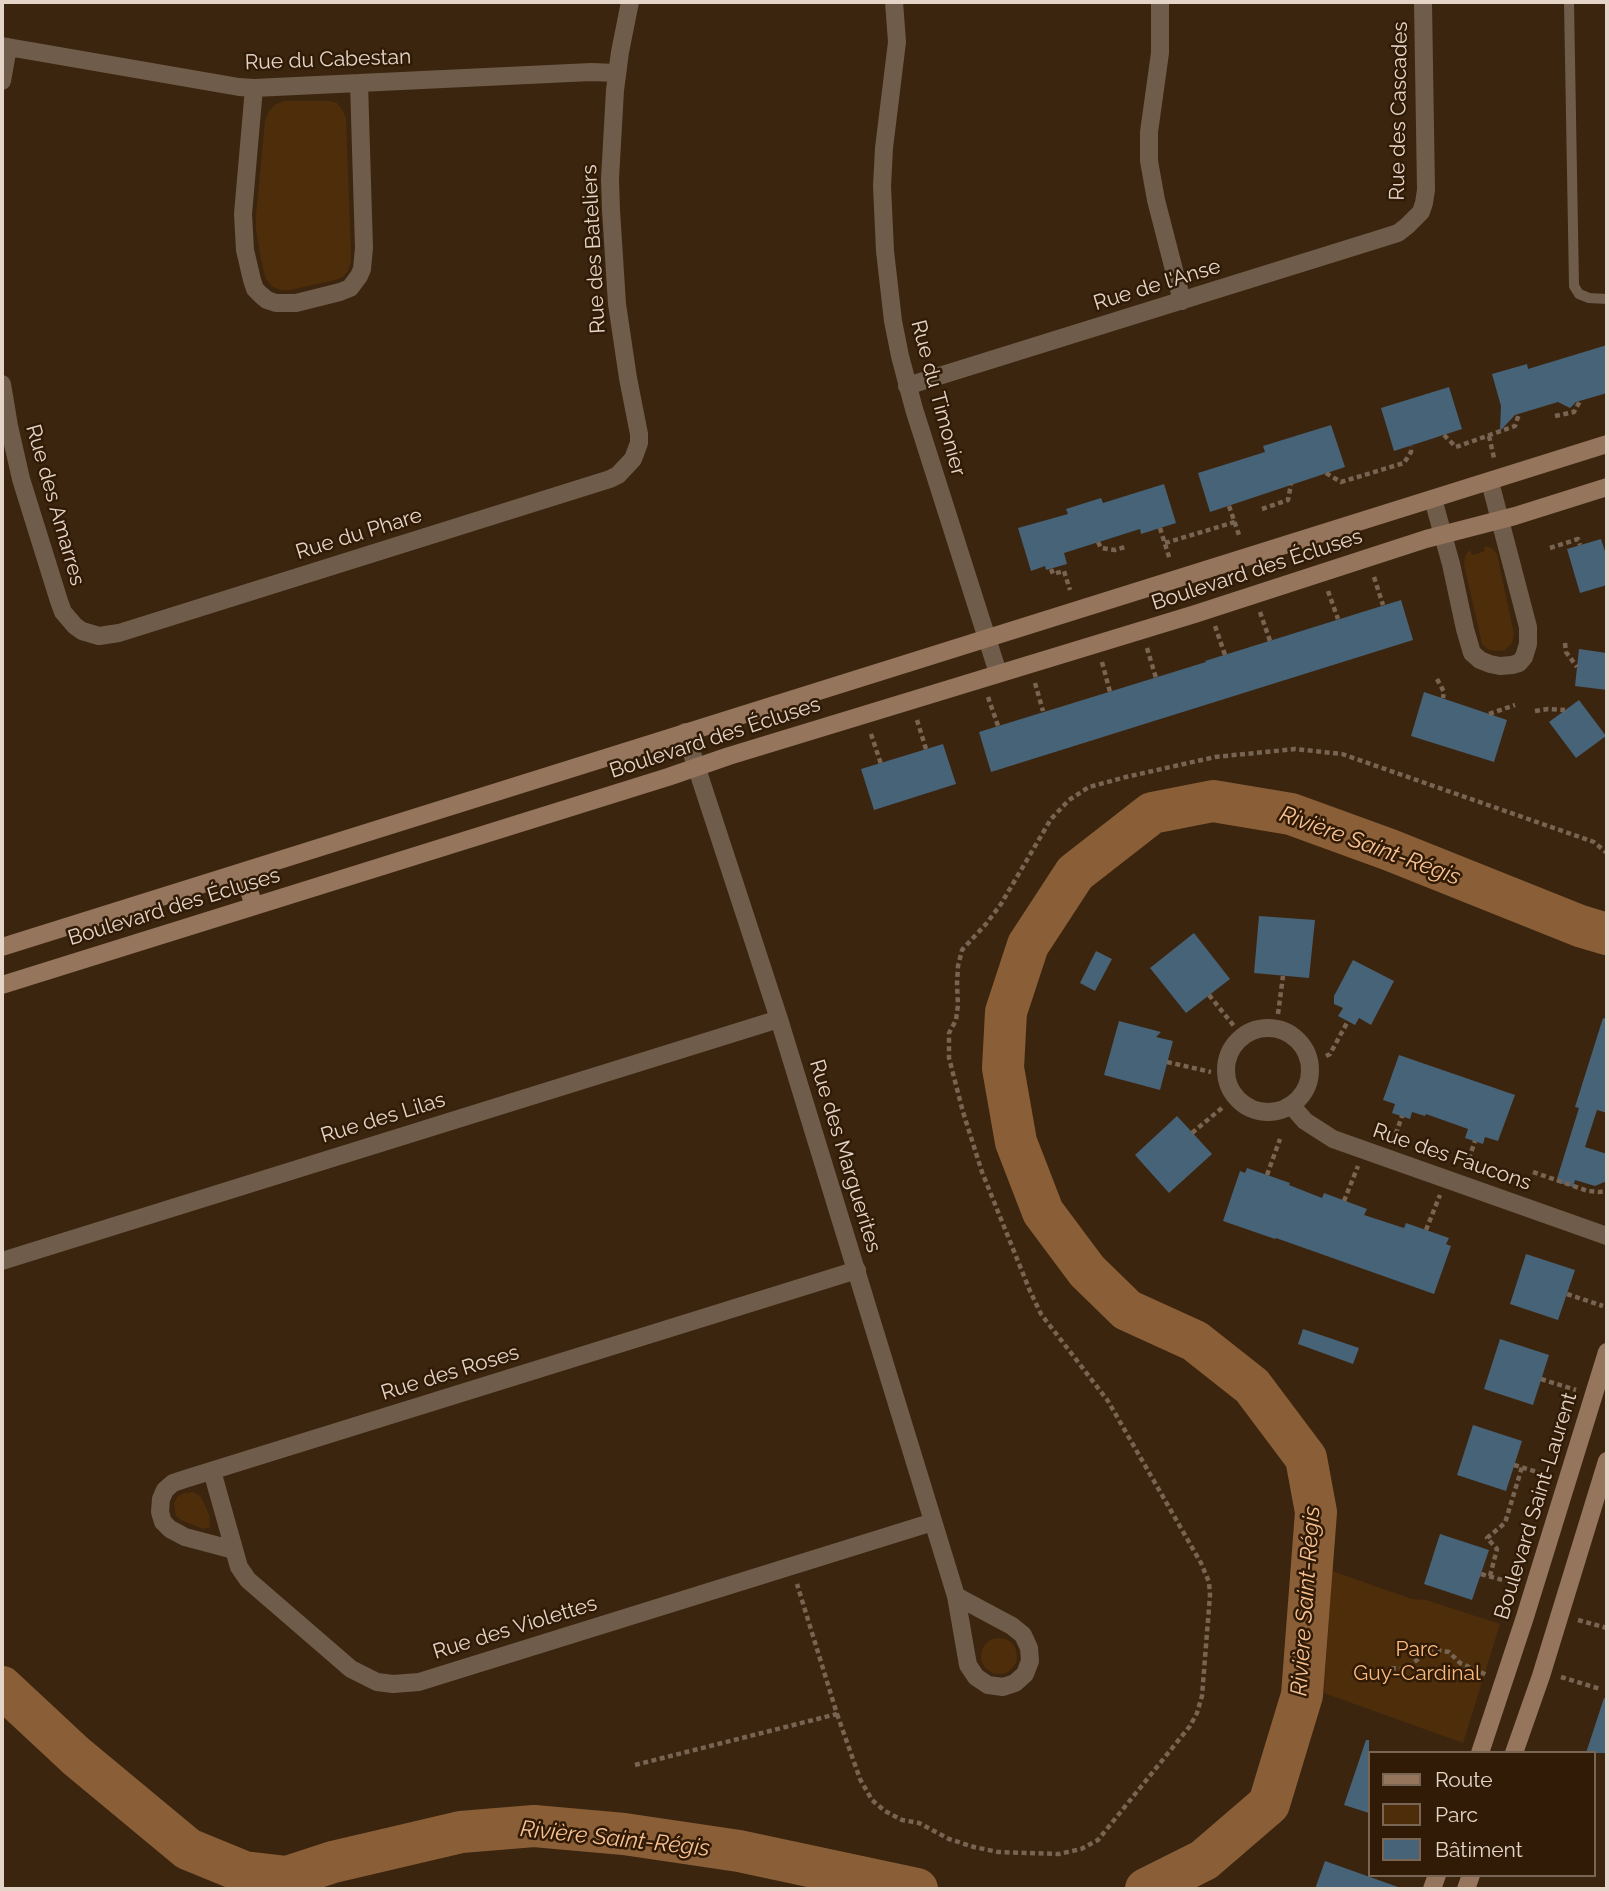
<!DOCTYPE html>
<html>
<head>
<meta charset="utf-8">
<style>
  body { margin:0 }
  #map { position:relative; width:1609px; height:1891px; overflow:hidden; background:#3c250f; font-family:Raleway,sans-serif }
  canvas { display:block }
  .frame { position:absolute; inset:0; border:4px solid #e4d5c8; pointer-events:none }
  .legend { position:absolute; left:1368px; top:1751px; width:228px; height:126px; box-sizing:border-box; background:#311b06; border:2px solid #796554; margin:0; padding:9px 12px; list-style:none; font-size:21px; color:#e4d5c8 }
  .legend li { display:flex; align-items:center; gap:14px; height:35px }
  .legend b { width:35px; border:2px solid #796554 }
</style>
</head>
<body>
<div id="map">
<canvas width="1609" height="1891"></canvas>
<div class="frame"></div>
<ul class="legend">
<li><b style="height:9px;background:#95765c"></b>Route</li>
<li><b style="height:19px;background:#4e2d0b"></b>Parc</li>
<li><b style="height:19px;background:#466378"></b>Bâtiment</li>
</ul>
</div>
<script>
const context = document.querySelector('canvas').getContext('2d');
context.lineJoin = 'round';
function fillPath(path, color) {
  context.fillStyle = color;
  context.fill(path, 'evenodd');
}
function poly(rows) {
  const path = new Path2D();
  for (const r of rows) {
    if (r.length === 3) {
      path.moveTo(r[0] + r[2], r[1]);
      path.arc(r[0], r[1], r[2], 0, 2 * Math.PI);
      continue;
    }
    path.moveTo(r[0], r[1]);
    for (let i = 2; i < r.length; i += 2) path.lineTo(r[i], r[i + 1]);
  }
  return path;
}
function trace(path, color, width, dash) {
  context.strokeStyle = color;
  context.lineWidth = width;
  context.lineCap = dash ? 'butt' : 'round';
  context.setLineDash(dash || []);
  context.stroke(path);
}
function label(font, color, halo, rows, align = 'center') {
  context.font = font + ' Raleway,sans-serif';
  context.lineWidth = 5;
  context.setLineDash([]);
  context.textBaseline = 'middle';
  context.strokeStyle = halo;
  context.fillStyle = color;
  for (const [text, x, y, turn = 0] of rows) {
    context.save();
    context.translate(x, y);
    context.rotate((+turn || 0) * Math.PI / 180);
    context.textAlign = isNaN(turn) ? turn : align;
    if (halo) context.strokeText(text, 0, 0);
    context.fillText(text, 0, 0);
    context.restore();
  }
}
fillPath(poly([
  [284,101,330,101,337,103,343,111,346,118,351,252,351,262,348,271,343,277,335,280,290,290,281,290,273,287,266,279,261,260,256,229,256,215,265,121,269,111,276,104],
  [1484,546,1492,548,1497,554,1514,634,1512,643,1505,650,1495,651,1488,649,1482,644,1464,565,1465,557,1467,553,1470,550,1472,555,1485,551],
  [193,1492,200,1496,205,1505,209,1515,210,1527,203,1529,181,1520,176,1516,174,1503,178,1496,184,1493],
  [1332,1571,1412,1599,1426,1600,1500,1624,1463,1743,1324,1693],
  [999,1656,18]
]), '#4e2d0b');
trace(poly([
  [2,1687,76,1756,188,1849,244,1872,287,1877,333,1862,461,1832,534,1826,624,1834,739,1851,917,1889],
  [1146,1889,1204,1860,1269,1804,1302,1695,1316,1512,1306,1458,1252,1386,1195,1341,1127,1310,1087,1271,1043,1212,1016,1142,1003,1068,1006,1012,1028,945,1075,873,1152,813,1213,801,1291,814,1390,850,1580,926,1607,934]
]), '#8a5f37', 42);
fillPath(poly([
  [1607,345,1607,393,1576,402,1570,408,1558,402,1515,415,1500,431,1501,406,1492,374,1527,364,1528,369],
  [1449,387,1462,429,1394,451,1381,408],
  [1331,425,1345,467,1210,512,1198,473,1265,452,1263,446],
  [1164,484,1176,523,1141,534,1140,529,1064,553,1067,564,1046,570,1045,566,1031,571,1018,528,1068,514,1066,509,1101,498,1103,503],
  [1601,539,1607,557,1607,585,1580,593,1567,549],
  [1401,600,1413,640,991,772,979,732,1206,662,1205,661],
  [1579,649,1607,653,1607,690,1575,686],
  [1424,692,1507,720,1494,762,1411,736],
  [1579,700,1606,736,1576,758,1549,722],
  [943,744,956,784,874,810,861,769],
  [1259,916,1315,920,1309,978,1254,973],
  [1194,933,1230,979,1186,1013,1150,968],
  [1096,951,1112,959,1095,991,1080,983],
  [1353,960,1394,981,1371,1025,1359,1018,1355,1025,1338,1016,1343,1008,1334,1004,1334,996],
  [1603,1018,1607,1019,1607,1113,1597,1110,1585,1147,1607,1154,1607,1181,1595,1186,1575,1180,1573,1187,1556,1182,1579,1108,1575,1107],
  [1119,1021,1161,1032,1156,1037,1173,1041,1160,1090,1104,1075],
  [1399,1055,1515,1095,1498,1141,1485,1137,1483,1144,1465,1138,1468,1129,1426,1114,1425,1116,1412,1112,1410,1119,1392,1113,1395,1104,1383,1100],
  [1177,1116,1212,1154,1169,1193,1135,1155],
  [1247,1168,1290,1183,1289,1185,1322,1198,1324,1193,1367,1209,1364,1215,1404,1228,1406,1223,1449,1238,1446,1244,1451,1246,1434,1294,1276,1238,1275,1239,1223,1221,1240,1171,1245,1173],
  [1526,1254,1575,1270,1558,1320,1510,1304],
  [1303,1329,1359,1348,1353,1364,1298,1344],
  [1500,1339,1549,1355,1533,1405,1484,1389],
  [1473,1425,1522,1441,1506,1491,1457,1475],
  [1440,1534,1489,1550,1472,1600,1424,1584],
  [1604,1698,1607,1699,1607,1753,1586,1753],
  [1366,1740,1369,1740,1369,1813,1344,1805],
  [1325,1861,1398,1887,1398,1889,1315,1889]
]), '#466378');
trace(poly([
  [1555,416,1574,412,1580,401],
  [1444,435,1456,447,1515,426,1519,414],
  [1489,436,1494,458],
  [1326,473,1341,482,1404,463,1411,452,1411,446],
  [1229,506,1240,538],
  [1262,509,1288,500,1291,484],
  [1160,528,1170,560],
  [1098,542,1101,548,1115,550,1125,547],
  [1165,543,1235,522],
  [1550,548,1578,539,1580,545],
  [1051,569,1053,574,1064,571,1070,590],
  [1374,577,1383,605],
  [1328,591,1338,619],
  [1260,612,1270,641],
  [1215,626,1225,655],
  [1565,643,1566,652,1577,667],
  [1147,648,1156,678],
  [1102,662,1110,692],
  [1437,679,1444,692,1443,698],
  [1035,683,1043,711],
  [988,697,998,726],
  [1535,711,1548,709,1565,710],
  [1489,714,1515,705],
  [917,720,926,749],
  [871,734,881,764],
  [1209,995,1234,1026],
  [1278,1014,1283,976],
  [1326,1056,1330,1054,1348,1021],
  [1167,1062,1211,1072],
  [1192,1133,1223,1107],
  [1393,1142,1402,1116],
  [1466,1167,1475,1141],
  [1533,1172,1588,1191,1599,1192,1607,1191],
  [1267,1175,1280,1139],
  [1344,1201,1358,1166],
  [1426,1230,1440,1195],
  [1567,1294,1603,1306],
  [1541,1379,1576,1390],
  [1514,1465,1550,1476],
  [1481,1574,1517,1584],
  [1490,1576,1497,1549,1487,1538,1505,1523,1522,1467],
  [1578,1620,1607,1628],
  [1391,1668,1401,1669,1409,1666,1427,1652,1437,1650,1449,1652,1460,1663,1487,1675],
  [1561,1677,1600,1689],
  [837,1714,860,1779,872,1800,885,1811,902,1820,919,1823,949,1839,974,1847,998,1852,1059,1854,1081,1849,1098,1840,1190,1726,1197,1713,1202,1696,1210,1595,1209,1582,1201,1563,1108,1401,1041,1314,1030,1291,982,1172,963,1112,949,1058,949,1033,956,1020,958,1005,957,984,958,966,962,950,986,924,1001,904,1051,819,1069,800,1089,787,1126,777,1215,757,1295,749,1342,754,1594,842,1607,853],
  [635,1765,837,1714,797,1584]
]), '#786452', 4.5, [5, 3.5]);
trace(poly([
  [1569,2,1574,286,1579,294,1589,298,1607,299]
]), '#6f5c4b', 10);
trace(poly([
  [894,2,897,42,884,148,882,186,885,251,893,321,900,356,914,409,998,673],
  [1160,2,1160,53,1149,132,1149,161,1156,200,1182,301],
  [2,46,239,87,254,88,591,72,617,73],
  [2,81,8,47],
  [254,88,243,214,245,250,252,280,255,289,261,295,267,300,276,303,296,303,340,292,350,288,359,276,362,269,364,248,359,83],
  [2,384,9,426,21,479,59,601,63,612,75,626,82,631,99,636,119,633,610,479,618,475,633,459,639,443,639,434,628,378,617,304,611,210,610,179,615,90,620,52,630,2],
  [907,386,1379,239,1398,233,1407,226,1421,212,1424,203,1426,190,1423,2],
  [1433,499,1451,564,1465,629,1472,653,1480,660,1490,664,1500,666,1512,665,1519,663,1524,657,1528,644,1528,627,1490,482],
  [685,732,779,1019,956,1596],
  [1268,1070,42],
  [1291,1105,1305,1121,1333,1139,1607,1236],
  [2,1261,779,1019],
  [212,1471,239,1567,248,1580,351,1669,377,1682,393,1684,419,1682,933,1522],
  [234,1550,185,1537,170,1529,163,1522,160,1512,161,1499,165,1490,173,1483,185,1479,857,1270],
  [956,1596,1012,1626,1023,1635,1029,1648,1030,1661,1025,1674,1015,1683,1003,1687,988,1685,976,1677,968,1665,956,1596]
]), '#6f5c4b', 18);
trace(poly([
  [243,872,254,906],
  [2,947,1607,444],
  [2,985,668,777,729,756,1195,614,1426,539,1515,516,1607,487],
  [1480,1753,1525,1617,1607,1352],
  [1514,1753,1541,1676,1607,1461],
  [1432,1889,1437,1875],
  [1466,1889,1471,1875]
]), '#95765c', 18);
label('21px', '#e4d5c8', '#311b06', [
  ["Rue du Cabestan",328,60,-2],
  ["Rue des Cascades",1399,111,-89],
  ["Rue des Bateliers",594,249,-93],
  ["Rue de l'Anse",1157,285,-17],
  ["Rue du Timonier",938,398,75],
  ["Rue des Amarres",55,505,74],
  ["Rue du Phare",359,534,-17],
  ["Boulevard des Écluses",1257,570,-18],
  ["Boulevard des Écluses",715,738,-18],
  ["Boulevard des Écluses",174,907,-17],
  ["Rue des Lilas",383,1118,-17],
  ["Rue des Marguerites",845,1156,73],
  ["Rue des Faucons",1452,1157,19],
  ["Rue des Roses",450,1373,-17],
  ["Boulevard Saint-Laurent",1536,1506,-73],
  ["Rue des Violettes",515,1628,-17]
]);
label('21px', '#fdba7e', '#311b06', [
  ["Parc",1417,1650],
  ["Guy-Cardinal",1417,1674]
]);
label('italic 23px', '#f7c192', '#311b06', [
  ["Rivière Saint-Régis",1370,846,20],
  ["Rivière Saint-Régis",1306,1601,-86],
  ["Rivière Saint-Régis",615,1839,6]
]);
</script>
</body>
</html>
